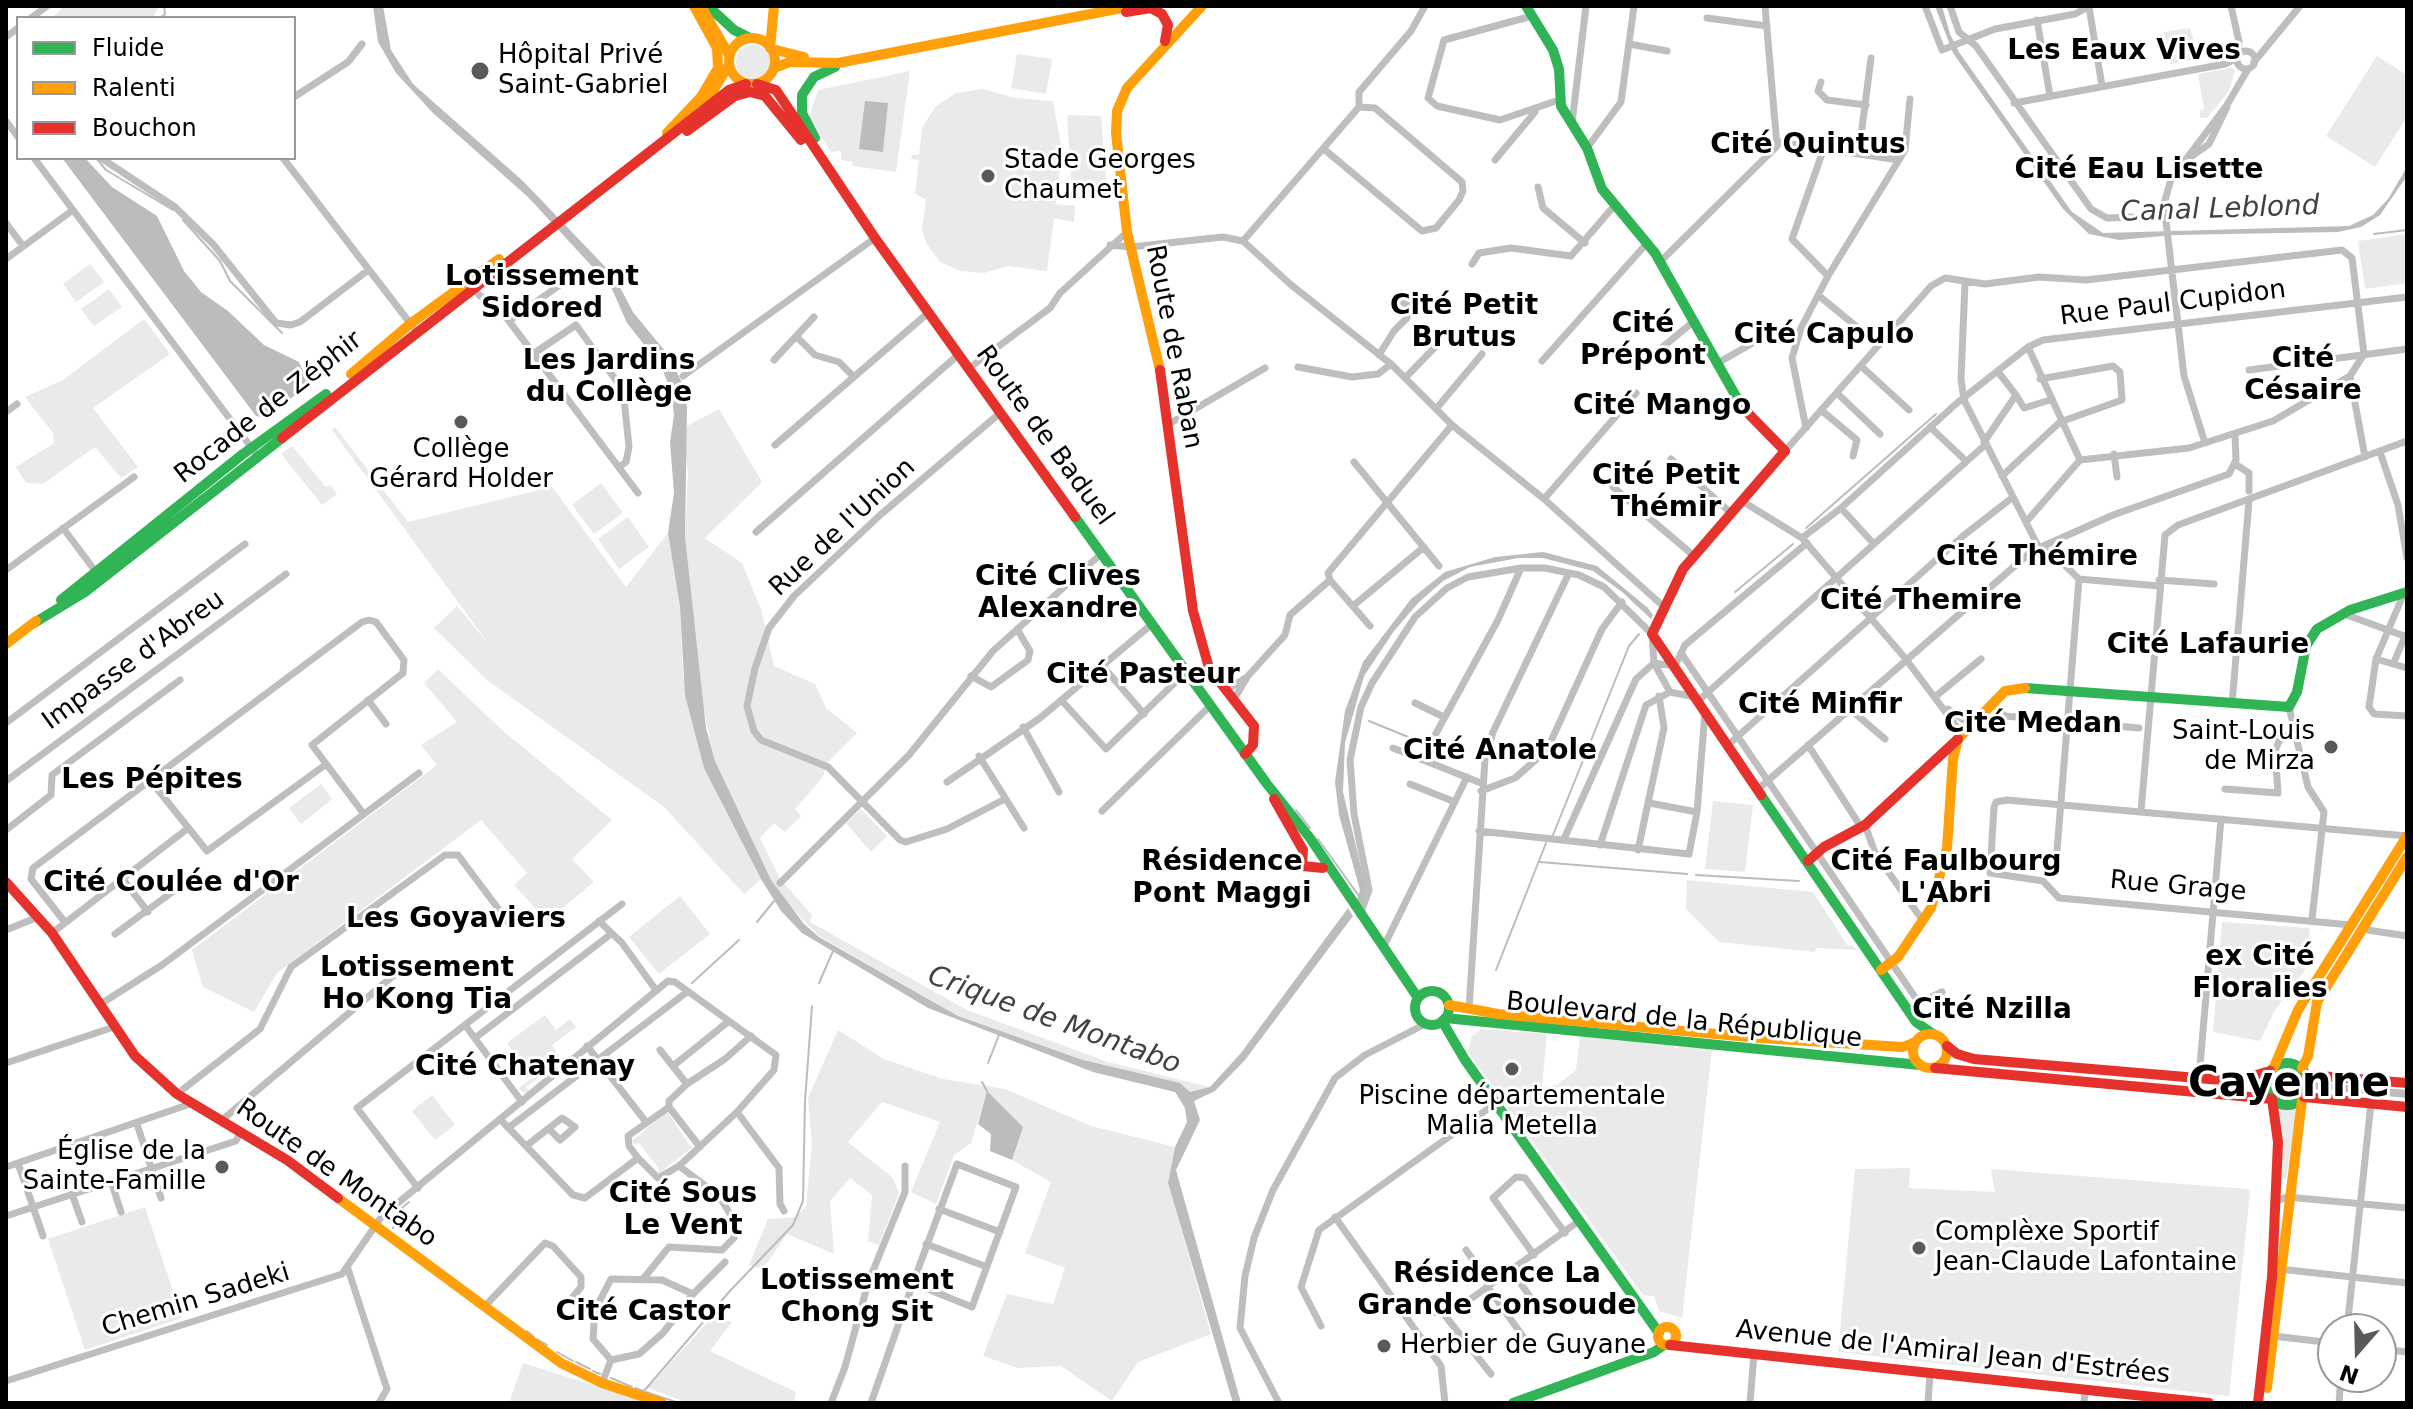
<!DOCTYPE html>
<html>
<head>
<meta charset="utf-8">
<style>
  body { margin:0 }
  #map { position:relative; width:2413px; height:1409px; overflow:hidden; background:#fff; font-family:"DejaVu Sans",sans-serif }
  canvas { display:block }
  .frame { position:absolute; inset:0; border:8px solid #000; pointer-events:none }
  .legend { position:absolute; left:16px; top:16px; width:280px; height:144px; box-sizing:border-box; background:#fff; border:2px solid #999; margin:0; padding:10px 14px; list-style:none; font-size:24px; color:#000 }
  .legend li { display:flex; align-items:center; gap:16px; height:40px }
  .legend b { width:40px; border:2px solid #999 }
  .north { position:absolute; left:2317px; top:1313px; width:80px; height:80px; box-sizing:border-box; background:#fff; border:2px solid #999; border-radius:50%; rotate:200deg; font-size:22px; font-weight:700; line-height:32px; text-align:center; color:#000 }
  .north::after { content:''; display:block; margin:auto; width:28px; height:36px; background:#595959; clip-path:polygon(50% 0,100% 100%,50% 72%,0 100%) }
</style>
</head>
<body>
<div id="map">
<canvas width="2413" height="1409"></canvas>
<div class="frame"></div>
<ul class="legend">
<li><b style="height:10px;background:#30b455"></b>Fluide</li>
<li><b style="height:10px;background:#ff9f0a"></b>Ralenti</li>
<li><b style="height:10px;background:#e5322d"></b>Bouchon</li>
</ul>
<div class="north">N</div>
</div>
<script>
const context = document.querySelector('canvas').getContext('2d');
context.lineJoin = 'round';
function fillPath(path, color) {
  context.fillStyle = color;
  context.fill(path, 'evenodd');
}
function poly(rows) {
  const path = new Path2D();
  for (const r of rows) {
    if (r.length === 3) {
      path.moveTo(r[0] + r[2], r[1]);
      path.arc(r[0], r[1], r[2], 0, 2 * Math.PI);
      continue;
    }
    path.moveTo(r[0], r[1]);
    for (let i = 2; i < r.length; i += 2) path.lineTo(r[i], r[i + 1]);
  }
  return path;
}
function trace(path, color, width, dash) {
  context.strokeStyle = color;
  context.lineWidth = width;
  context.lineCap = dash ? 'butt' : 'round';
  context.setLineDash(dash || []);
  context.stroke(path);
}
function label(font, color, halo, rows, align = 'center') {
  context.font = font + ' "DejaVu Sans",sans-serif';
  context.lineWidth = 6;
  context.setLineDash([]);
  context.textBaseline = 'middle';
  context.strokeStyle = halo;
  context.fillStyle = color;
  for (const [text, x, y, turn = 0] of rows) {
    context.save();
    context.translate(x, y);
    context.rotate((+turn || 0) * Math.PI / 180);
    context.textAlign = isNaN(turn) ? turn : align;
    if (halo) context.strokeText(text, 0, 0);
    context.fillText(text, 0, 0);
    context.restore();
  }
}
fillPath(poly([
  [64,6,159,6,153,18,52,18],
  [2190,28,2199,59,2170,64,2164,32],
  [753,62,17],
  [1017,54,1052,59,1046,94,1011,88],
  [2377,56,2407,75,2407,117,2375,167,2326,136],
  [2231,68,2235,70,2229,91,2207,118,2200,118,2200,111,2204,109,2198,74],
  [910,71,896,172,852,166,853,162,841,160,841,151,831,152,809,117,818,90],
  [983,89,1015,98,1053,101,1062,152,1056,204,1075,206,1074,222,1054,218,1047,271,1008,266,984,273,960,271,940,262,926,243,922,229,926,199,915,194,919,160,911,159,912,155,919,155,922,128,935,107,956,93],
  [1067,115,1101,116,1107,193,1072,190],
  [2407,234,2407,283,2365,289,2358,241],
  [90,264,104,282,76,302,63,284],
  [109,289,122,307,94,326,81,309],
  [144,319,170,354,93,408,138,467,121,478,95,447,43,484,26,483,16,467,54,443,53,433,25,397,63,380],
  [719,409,762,482,705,538,742,563,762,612,774,666,815,684,826,708,857,733,827,763,823,777,795,809,801,816,785,832,774,823,760,838,780,879,812,915,810,922,967,1010,1108,1062,1210,1087,1190,1092,1083,1060,958,1016,819,936,785,901,771,880,715,762,700,693,685,537,688,473,684,444,687,426],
  [335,427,408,522,552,487,626,587,668,533,680,607,683,675,732,820,761,879,744,894,664,807,487,680,434,628,457,606,491,647,332,430],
  [292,446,326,487,330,485,337,494,322,505,281,454],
  [601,483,623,513,594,534,572,505],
  [628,517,649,547,619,569,598,539],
  [438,669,503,731,612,820,572,859,594,882,547,921,514,885,527,873,481,820,277,973,254,1012,203,987,192,950,437,765,421,745,457,722,424,683],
  [321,784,332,799,301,824,289,808],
  [1713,801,1753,805,1745,872,1705,869],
  [861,809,887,836,871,852,846,823],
  [1687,880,1813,892,1848,946,1853,945,1857,950,1816,948,1815,952,1719,942,1686,909],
  [680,896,710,934,659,974,629,937],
  [2222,922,2310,928,2308,945,2314,952,2308,966,2275,1010,2260,1041,2213,1032],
  [545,1015,556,1030,570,1019,576,1027,552,1045,561,1060,526,1087,529,1091,525,1093,518,1089,532,1078,507,1043],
  [1481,1029,1547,1034,1542,1087,1557,1085,1576,1070,1580,1036,1669,1044,1677,1049,1679,1046,1712,1049,1682,1318,1659,1311,1654,1296,1643,1295,1468,1052,1472,1036],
  [838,1030,884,1059,943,1079,1005,1089,1091,1126,1175,1147,1168,1183,1211,1334,1138,1362,1112,1401,1061,1366,1018,1368,983,1356,1007,1294,1053,1304,1065,1268,1025,1253,1051,1182,1012,1160,1022,1127,987,1092,971,1143,954,1155,936,1204,911,1192,940,1122,882,1102,848,1142,893,1178,899,1193,879,1245,868,1241,872,1195,850,1178,830,1201,834,1254,787,1234,763,1269,749,1265,768,1219,796,1217,806,1206,812,1143,808,1098],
  [432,1095,455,1125,435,1140,412,1111],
  [2277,1108,2297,1109,2286,1179,2279,1178],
  [667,1111,690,1146,694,1146,658,1174,659,1169,639,1143,635,1145,632,1141],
  [1910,1168,1909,1188,1995,1192,1991,1169,2247,1189,2250,1192,2229,1396,1838,1352,1855,1169],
  [145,1207,182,1318,85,1350,48,1239],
  [713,1316,732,1322,710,1351,796,1392,794,1403,688,1403,648,1388],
  [523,1363,596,1386,645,1403,509,1403]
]), '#eaeaea');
fillPath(poly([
  [373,6,383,6,391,50,413,84,523,181,614,276,633,312,669,356,682,383,687,407,685,537,706,728,715,761,771,880,804,924,819,937,958,1016,1083,1060,1180,1083,1190,1092,1210,1087,1241,1053,1348,908,1353,916,1245,1060,1215,1091,1194,1101,1200,1120,1176,1170,1241,1403,1233,1403,1168,1183,1175,1147,1187,1122,1185,1108,1175,1092,1093,1072,928,1008,802,933,781,911,761,879,704,768,685,695,680,607,668,533,674,493,670,442,674,415,671,391,661,366,627,323,611,287,528,197,433,113,396,73,378,42],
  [1935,6,1942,6,1950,34,1959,52,2072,212,2103,233,2349,226,2373,215,2388,199,2407,167,2407,176,2380,215,2361,227,2338,232,2174,235,2119,240,2089,234,2063,209,1953,53],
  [865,101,888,103,883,152,859,149],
  [62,158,85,158,112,187,157,216,184,271,201,292,228,311,264,345,299,362,309,384,266,418,256,416],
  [1543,552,1597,566,1648,608,1653,615,1651,619,1621,591,1593,571,1543,558,1518,558,1470,567,1443,581,1419,602,1394,631,1364,676,1345,743,1343,792,1366,888,1361,906,1357,900,1360,890,1339,815,1335,782,1345,711,1363,662,1411,599,1445,572,1495,557],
  [2262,1078,2407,1090,2407,1098,2261,1084],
  [987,1091,1023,1127,1012,1160,990,1151,991,1134,978,1124]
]), '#bcbcbc');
trace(poly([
  [160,18,165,14,164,6],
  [96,158,106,170,173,210],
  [183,220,220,261,230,281,282,333],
  [2374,234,2407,230],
  [1806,528,1936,414],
  [1735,592,1793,544],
  [1369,721,1423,743],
  [1296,810,1310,828],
  [1553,835,1629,646,1639,634],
  [1318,839,1359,896],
  [1540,862,1687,874],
  [1696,875,1799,881],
  [757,922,774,901],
  [1496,970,1546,843],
  [692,983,739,940],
  [819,983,833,951],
  [988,1063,999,1035],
  [982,1082,987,1091],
  [393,1228,403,1207,409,1202],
  [527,1331,534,1337],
  [537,1339,547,1345],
  [557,1352,573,1361],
  [576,1362,590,1369],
  [593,1371,600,1374],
  [611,1378,632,1387],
  [635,1388,644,1391,729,1292,793,1225,803,1201,805,1101,812,1006],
  [646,1392,679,1403]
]), '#bcbcbc', 2);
trace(poly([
  [1925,6,1942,50,1995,29,2075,14,2090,6],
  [1950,6,1959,32,1976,46,2091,209,2107,218,2164,216],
  [2231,6,2239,42,2238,55],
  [2089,7,2102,86],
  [1532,16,1444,40,1428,98,1437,106,1500,120,1559,100],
  [31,18,47,6],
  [1707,18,1767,26],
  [2037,20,2050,96],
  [6,37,18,28],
  [1629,44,1667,51],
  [2246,60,9],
  [2254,62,2300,6],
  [1821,82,1818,91,1827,100,1866,105],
  [294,97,348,62,362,44],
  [2014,103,2225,64,2237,58],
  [6,121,18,137],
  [1572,123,1586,6],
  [1778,142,1899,160],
  [1587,148,1621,102,1634,6],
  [1824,148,1792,239,1828,276],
  [1325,150,1422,231,1436,228,1459,200,1463,191,1462,182,1375,108,1359,107],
  [1859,152,1871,58],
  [34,158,257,455],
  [101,158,175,207,213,244,276,323,291,325,300,322,367,271],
  [283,158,413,327],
  [2188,159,2209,144,2227,107],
  [1495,160,1535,112],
  [1538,187,1543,208,1585,243],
  [6,223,23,246],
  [1243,241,1359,107,1359,92,1411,31,1425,6],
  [1110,245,1131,247,1223,237,1243,241,1290,284,1391,364,1452,425,1544,499,1663,606],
  [6,259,73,210],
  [1660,262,1777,146,1765,6],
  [1472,264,1479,253,1511,248,1571,256,1614,206],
  [1965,283,1961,379,1964,400,2039,548],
  [470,284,480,296,495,303,509,321,638,493],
  [1818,295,1879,345],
  [509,321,574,275],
  [797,337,815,355,839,362,853,376],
  [2028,347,2080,460],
  [1659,350,1693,322],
  [533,354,576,325,618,383,624,399,629,447,626,462,619,467],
  [1379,355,1394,331,1407,318,1409,306,1404,303],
  [774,360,814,317],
  [1542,361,1648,242],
  [1716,364,1751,344],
  [1861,366,1909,410],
  [1298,367,1352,377,1378,374,1391,364],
  [968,369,1050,308,1060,293,1127,232],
  [2249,370,2407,349],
  [683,376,875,238],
  [2350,376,2365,457],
  [1406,377,1439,343,1437,334],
  [1837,393,1880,434],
  [2016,395,2024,408,2050,400],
  [1436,409,1482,354],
  [1821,410,1857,440,1853,456],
  [6,412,17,404],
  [1000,413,879,516,794,596,769,628,755,668,747,706,754,731,761,740,828,767,900,840,906,842,947,829,1003,800],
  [1169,424,1265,368],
  [1930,427,1965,460],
  [1806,428,1792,358,1801,328,1828,276,1905,150,1910,99],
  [1984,442,2016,395,1999,373],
  [2205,443,2184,376,2164,204,2171,179,2227,105,2248,69],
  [775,445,928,313],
  [1785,451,1931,286,1945,278,1985,284,2039,277,2086,280,2342,250,2352,258,2364,354],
  [2380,452,2398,505,2407,558],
  [2114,454,2117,477],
  [1671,459,1731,513],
  [1354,462,1439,566],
  [2235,464,2249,473,2249,491],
  [2002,476,2060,422,2122,400,2120,372,2113,366,2040,379],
  [1613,487,1694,556],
  [1544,499,1636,393],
  [1742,501,1802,538,1905,658,1962,734],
  [1841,508,1873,543],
  [2026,522,2080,460,2189,448,2273,421,2350,376,2364,354],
  [63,528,96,572],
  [756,532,958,355],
  [1802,538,1841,508,1957,403,2028,347,2043,340,2407,297],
  [2039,548,2052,553,2079,579,2056,863],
  [6,570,134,477],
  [2079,579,2159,586],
  [2159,580,2214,584],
  [2404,593,2376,659,2369,707,2374,714,2407,716],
  [1353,606,1424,547],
  [2344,614,2407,637],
  [1370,626,1330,580,1328,573,1452,425],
  [1681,653,1919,1003,1908,1011],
  [2376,659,2407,668],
  [2394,662,2405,636],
  [1654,663,1675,666,1685,645,1807,543],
  [1654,663,1670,692],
  [1101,664,1144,714],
  [971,676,991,687,1028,660,1030,651,1017,629],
  [1225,691,1247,677,1285,635,1290,615,1330,580],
  [1936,696,1981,659],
  [368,700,386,724],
  [1062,701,1106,749,1186,672],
  [1233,701,1246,679],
  [1698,701,1985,445],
  [1415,703,1444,717],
  [1992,703,2005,716,2139,728],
  [2232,704,2249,501],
  [2289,707,2308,787,2324,812,2312,919],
  [1850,709,1885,739],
  [1948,709,1965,721,1975,719],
  [6,723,245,544],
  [1023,727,1059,792],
  [1728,745,1963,536,2013,497],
  [1808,745,1861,827],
  [1393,748,1481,783],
  [979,756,1024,828],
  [1422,759,1498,620,1521,568],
  [150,780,207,851,325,765],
  [6,781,286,574],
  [947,782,1040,718,1152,624],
  [1410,784,1455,802],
  [2225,789,2278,793,2275,751,2279,741,2297,729],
  [1757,790,2032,551,2113,515,2229,474,2236,460,2235,435],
  [1481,791,1515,778,1547,750,1602,629,1622,602],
  [1649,803,1697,812],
  [1102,811,1210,706],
  [2141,811,2165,535,2178,525,2407,441],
  [1865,825,1875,853,1923,921],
  [6,830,51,795,52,775,180,680],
  [1479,831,1689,854,1697,812,1705,712],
  [1600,845,1646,705,1670,692,1695,697],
  [1638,850,1664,728,1659,696],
  [122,878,148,912],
  [780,883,909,755,993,651,1102,553],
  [1360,915,1369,890,1354,814,1350,760,1361,707,1372,683,1415,617,1447,588,1468,577,1521,568,1545,568,1579,575,1604,587,1652,634,1654,663,1636,679,1564,839],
  [64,921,31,879,33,868,362,622,369,620,376,622,404,660,403,673,312,745,363,813],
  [599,921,622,943,656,990],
  [2351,925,2059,898,2043,881,1990,873,1994,807,1996,802,2007,800,2407,836],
  [2361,929,2407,936],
  [6,930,38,917],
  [52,933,187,829],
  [115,934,190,879],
  [1383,948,1467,777],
  [1919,1003,1942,992],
  [99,1005,162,965,419,773],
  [1469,1009,1485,759,1493,732,1569,573],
  [465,1025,522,1102],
  [475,1038,611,934],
  [587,1046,646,1122],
  [660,1050,687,1084],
  [6,1063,114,1027],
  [673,1066,729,1021],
  [2199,1078,2221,819],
  [177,1094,260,1029,291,967,445,855,458,855,509,923],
  [669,1107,669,1101,687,1084,725,1059,751,1036],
  [737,1112,779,1168,780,1204,784,1211],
  [222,1120,400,970],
  [137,1124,161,1198],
  [508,1128,687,992],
  [526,1146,562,1118,575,1127,560,1140,549,1129],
  [638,1158,629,1146,628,1136,669,1107,700,1147],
  [18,1163,43,1236],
  [957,1164,1016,1187,972,1307,913,1283,957,1164],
  [6,1167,193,1103],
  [111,1181,121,1212],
  [418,1188,357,1108,622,904],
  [72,1194,82,1222],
  [2274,1202,2287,1197,2407,1208],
  [939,1209,1000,1232],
  [6,1216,236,1141,241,1131],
  [1335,1217,1441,1366,1445,1403],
  [926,1244,987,1267],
  [1466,1250,1490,1284],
  [1534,1255,1493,1198,1516,1177,1525,1178,1565,1233],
  [348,1269,387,1389,379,1403],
  [2279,1269,2407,1283],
  [1511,1270,1541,1312],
  [643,1279,669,1247,722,1250,734,1238,735,1222,719,1196,679,1166],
  [1487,1286,1524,1338],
  [693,1294,662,1280,611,1279,595,1310,593,1339,611,1360,639,1354,663,1333,693,1294,725,1262],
  [484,1307,545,1243,553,1246,581,1277,581,1287,569,1302],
  [1401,1307,1439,1313,1454,1311,1579,1221],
  [1443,1313,1491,1374],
  [1321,1326,1301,1287,1319,1230,1496,1103],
  [2347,1329,2371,1103],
  [2273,1336,2333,1343],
  [2381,1349,2407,1352],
  [6,1381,342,1274,382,1216,668,981,675,982,776,1055,774,1070,737,1112,679,1166,658,1178,638,1158,585,1198,573,1195,501,1120],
  [602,1383,611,1360],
  [831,1403,845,1367,868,1283,905,1192,905,1166],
  [871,1403,913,1283],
  [1279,1403,1240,1328,1245,1276,1254,1238,1273,1190,1335,1078,1365,1055,1427,1023],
  [1750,1403,1754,1354],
  [1928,1403,1930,1374],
  [2084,1403,2085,1390],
  [2339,1403,2341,1377]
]), '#bebebe', 7);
trace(poly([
  [708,6,734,30,750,38],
  [1526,6,1553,50,1559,69,1561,106,1587,148,1602,189,1655,253,1742,407],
  [815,138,802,113,802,95,814,77,835,67],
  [1075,517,1267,784,1310,838,1418,998],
  [61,600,243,454,326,394],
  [34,623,85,592,282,438],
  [2025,688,2289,707,2297,692,2306,646,2317,629,2350,610,2407,592],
  [1761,795,1916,1022,1933,1034],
  [1432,1008,17],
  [1445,1018,1920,1065],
  [1442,1021,1465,1060,1659,1333],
  [2287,1084,21],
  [1513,1403,1654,1352,1664,1345]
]), '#30b455', 10);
trace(poly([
  [702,8,729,55],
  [752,61,23],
  [770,48,774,6],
  [772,49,804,57],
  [774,68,790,62,838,63,1132,6],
  [704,105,729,65],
  [667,133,701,97,718,68,717,48,694,6],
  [1160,370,1127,232,1116,133,1117,111,1127,88,1202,6],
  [351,374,410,324,499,259],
  [6,644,36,621],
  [1881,970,1898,957,1931,908,1947,848,1953,759,1958,739,2005,691,2025,688],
  [1449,1005,1498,1014,1760,1038,1903,1047,1915,1042],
  [1930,1051,17],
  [2274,1067,2298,1010,2407,836],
  [2302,1068,2308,1056,2317,1002,2407,857],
  [338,1198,561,1363,602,1383,662,1403],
  [1667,1336,9],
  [2267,1388,2302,1100]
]), '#ff9f0a', 10);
trace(poly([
  [1126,12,1151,8,1162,14,1168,25,1165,41],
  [757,84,776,90,875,238,1075,517],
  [687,131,735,96,750,92,765,96,801,140],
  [1160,370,1193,611,1209,668,1254,726,1253,745,1245,754],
  [1742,407,1785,451,1683,569,1652,634,1761,795],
  [282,438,729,90,746,84],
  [1274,799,1303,850,1302,866,1323,868],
  [1808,861,1824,847,1865,825,1958,739],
  [6,882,52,933,135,1056,177,1094,287,1160,338,1198],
  [1947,1046,1957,1054,1974,1059,2221,1080,2239,1080,2270,1071],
  [1935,1068,2272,1099],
  [2307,1075,2407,1083],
  [2304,1097,2407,1107],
  [1670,1345,2209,1403],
  [2258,1403,2272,1277,2278,1142,2272,1099]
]), '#e5322d', 10);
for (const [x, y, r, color] of [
  [480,71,10,"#595959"],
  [988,176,8,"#595959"],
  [461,422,8,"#595959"],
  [2331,747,8,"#595959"],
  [1512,1069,8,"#595959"],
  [222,1167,8,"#595959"],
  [1919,1248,8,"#595959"],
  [1384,1346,8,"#595959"]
]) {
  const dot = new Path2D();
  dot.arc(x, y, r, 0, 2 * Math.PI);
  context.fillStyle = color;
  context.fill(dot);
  trace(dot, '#fff', 3);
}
label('26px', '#000', '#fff', [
  ["Hôpital Privé",498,56],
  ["Saint-Gabriel",498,86],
  ["Stade Georges",1004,161],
  ["Chaumet",1004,191],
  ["Collège",461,450,"center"],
  ["Gérard Holder",461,480,"center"],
  ["Saint-Louis",2315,732,"right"],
  ["de Mirza",2315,762,"right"],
  ["Piscine départementale",1512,1097,"center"],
  ["Malia Metella",1512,1127,"center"],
  ["Église de la",206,1152,"right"],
  ["Sainte-Famille",206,1182,"right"],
  ["Complèxe Sportif",1935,1233],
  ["Jean-Claude Lafontaine",1935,1263],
  ["Herbier de Guyane",1400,1346]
], 'left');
label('26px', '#000', '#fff', [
  ["Rue Paul Cupidon",2173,304,-7],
  ["Route de Raban",1173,347,79],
  ["Rocade de Zéphir",269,408,-38],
  ["Route de Baduel",1044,436,54],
  ["Rue de l'Union",843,528,-43],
  ["Impasse d'Abreu",134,661,-36],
  ["Rue Grage",2178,887,5],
  ["Boulevard de la République",1684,1021,6],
  ["Route de Montabo",336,1174,35],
  ["Chemin Sadeki",196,1301,-17],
  ["Avenue de l'Amiral Jean d'Estrées",1953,1353,6]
]);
label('bold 28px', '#000', '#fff', [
  ["Les Eaux Vives",2124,52],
  ["Cité Quintus",1808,146],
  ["Cité Eau Lisette",2139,171],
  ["Lotissement",542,278],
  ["Sidored",542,310],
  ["Cité Petit",1464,307],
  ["Brutus",1464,339],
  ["Cité",1643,325],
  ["Prépont",1643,357],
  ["Cité Capulo",1824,336],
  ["Cité",2303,360],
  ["Césaire",2303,392],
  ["Les Jardins",609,362],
  ["du Collège",609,394],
  ["Cité Mango",1662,407],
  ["Cité Petit",1666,477],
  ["Thémir",1666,509],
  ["Cité Thémire",2037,558],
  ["Cité Clives",1058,578],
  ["Alexandre",1058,610],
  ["Cité Themire",1921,602],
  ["Cité Lafaurie",2208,646],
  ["Cité Pasteur",1143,676],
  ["Cité Minfir",1820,706],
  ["Cité Medan",2033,725],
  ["Cité Anatole",1500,752],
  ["Les Pépites",152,781],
  ["Résidence",1222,863],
  ["Pont Maggi",1222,895],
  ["Cité Faulbourg",1946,863],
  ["L'Abri",1946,895],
  ["Cité Coulée d'Or",171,884],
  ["Les Goyaviers",456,920],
  ["ex Cité",2260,958],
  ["Floralies",2260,990],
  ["Lotissement",417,969],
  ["Ho Kong Tia",417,1001],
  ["Cité Nzilla",1992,1011],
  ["Cité Chatenay",525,1068],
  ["Cité Sous",683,1195],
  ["Le Vent",683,1227],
  ["Résidence La",1497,1275],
  ["Grande Consoude",1497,1307],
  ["Lotissement",857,1282],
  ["Chong Sit",857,1314],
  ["Cité Castor",643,1313]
]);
label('italic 28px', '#414141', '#fff', [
  ["Canal Leblond",2220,210,-2],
  ["Crique de Montabo",1054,1021,20]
]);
label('bold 42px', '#000', '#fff', [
  ["Cayenne",2289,1085]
]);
</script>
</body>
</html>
